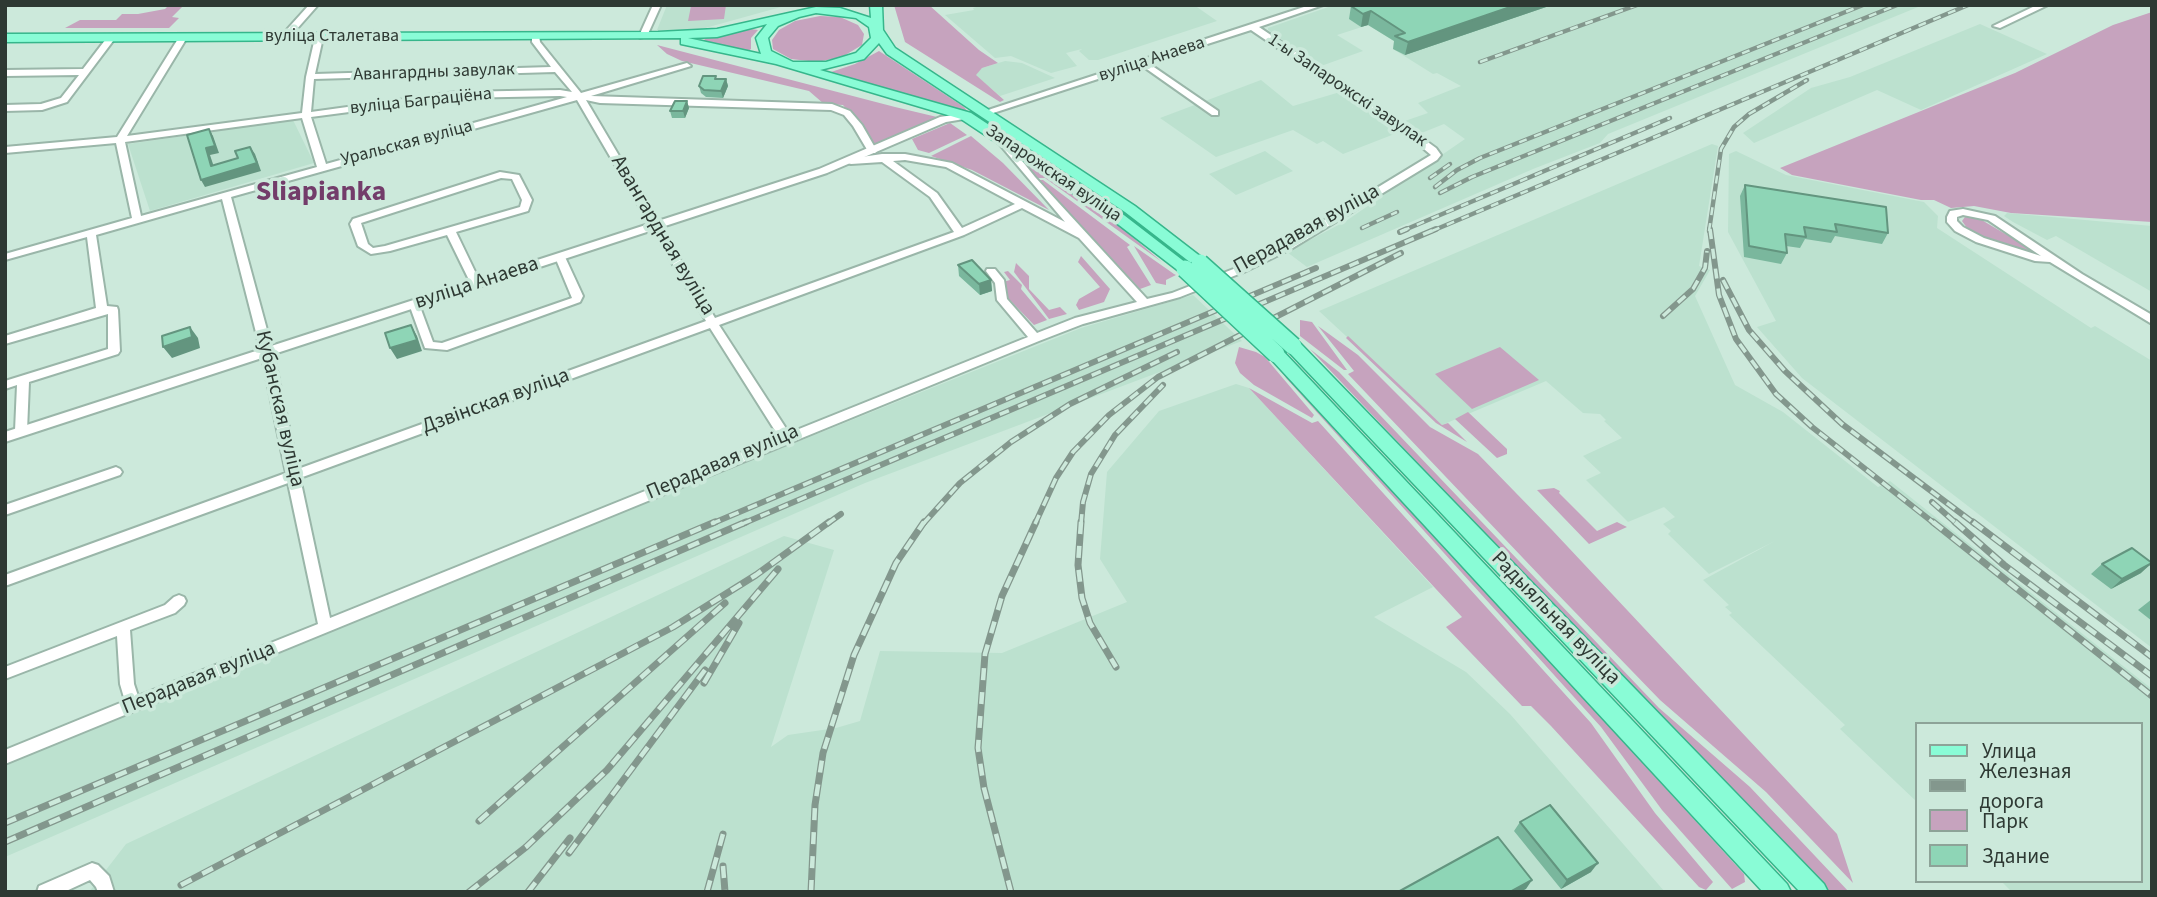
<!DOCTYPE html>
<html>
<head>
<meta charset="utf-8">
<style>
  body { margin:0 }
  #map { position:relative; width:2157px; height:897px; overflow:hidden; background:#cce9db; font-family:"Source Sans 3",sans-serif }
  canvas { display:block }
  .frame { position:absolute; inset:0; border:7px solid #2e3933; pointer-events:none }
  .legend { position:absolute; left:1915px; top:722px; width:228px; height:161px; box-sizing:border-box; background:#cce9db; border:2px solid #8da398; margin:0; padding:9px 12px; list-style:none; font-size:21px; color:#2e3933 }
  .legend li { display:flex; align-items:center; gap:14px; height:35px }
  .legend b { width:35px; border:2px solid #8da398 }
</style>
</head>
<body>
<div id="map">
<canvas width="2157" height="897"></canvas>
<div class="frame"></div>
<ul class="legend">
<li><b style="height:9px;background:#89fcd6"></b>Улица</li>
<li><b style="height:9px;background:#83978d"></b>Железная дорога</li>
<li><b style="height:19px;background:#c6a3be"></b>Парк</li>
<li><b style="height:19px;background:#8ed5b6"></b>Здание</li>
</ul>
</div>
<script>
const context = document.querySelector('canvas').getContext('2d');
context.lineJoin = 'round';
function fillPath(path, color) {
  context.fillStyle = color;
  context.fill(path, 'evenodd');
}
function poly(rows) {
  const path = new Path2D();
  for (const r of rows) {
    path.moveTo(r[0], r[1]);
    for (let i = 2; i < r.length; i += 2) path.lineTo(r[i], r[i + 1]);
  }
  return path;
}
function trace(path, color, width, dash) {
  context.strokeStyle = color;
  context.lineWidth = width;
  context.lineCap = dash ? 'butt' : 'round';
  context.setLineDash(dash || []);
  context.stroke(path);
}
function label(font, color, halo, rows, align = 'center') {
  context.font = font + ' "Source Sans 3",sans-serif';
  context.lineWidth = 7;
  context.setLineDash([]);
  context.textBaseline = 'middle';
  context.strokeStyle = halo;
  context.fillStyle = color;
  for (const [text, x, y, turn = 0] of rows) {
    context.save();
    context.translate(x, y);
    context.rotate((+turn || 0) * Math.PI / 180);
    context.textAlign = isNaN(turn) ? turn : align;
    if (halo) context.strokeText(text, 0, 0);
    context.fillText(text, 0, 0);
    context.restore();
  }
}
fillPath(poly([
  [667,5,788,5,698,30,657,30],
  [982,5,1194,5,1217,21,1098,60,1089,60,1079,51,1082,49,1066,53,1077,66,1051,73,1011,56,995,58,945,15,974,10,973,8],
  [1334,5,1923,5,1608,134,1600,143,1533,169,1307,267,1287,252,1346,221,1465,139,1444,124,1419,134,1402,122,1428,113,1418,103,1461,86,1437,73,1433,74,1393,49,1402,46,1368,25,1337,35,1363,51,1321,66,1268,30,1268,28],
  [1980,24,2047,54,1921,110,1877,90,1754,143,1743,133,1811,88,1850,77],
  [1005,61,1022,63,1055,78,1000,96,975,75,982,68],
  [1261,80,1293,106,1340,92,1397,133,1343,154,1323,141,1317,144,1293,130,1216,157,1160,118],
  [293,120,314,163,150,211,128,144],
  [1712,144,1718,146,1699,266,1710,270,1695,296,1735,385,1783,412,1878,487,1890,481,2152,689,2152,892,2012,892,2001,881,2141,881,2141,724,1917,724,1917,802,1840,729,1845,725,1729,615,1732,613,1725,607,1729,605,1703,580,1775,541,1709,574,1668,534,1671,531,1663,524,1675,517,1664,507,1628,522,1586,480,1601,473,1583,456,1622,438,1604,421,1606,420,1600,414,1583,413,1546,381,1442,425,1319,311],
  [1265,151,1293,171,1236,195,1209,174],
  [1736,151,1786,175,1924,202,1938,216,1937,228,2091,328,2095,326,2152,361,2152,648,1802,378,1757,327,1776,321,1728,232,1729,154],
  [2007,213,2152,226,2152,292,2056,236,2047,240,2013,222,2004,216],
  [1193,295,1242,341,865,483,5,857,5,760,1081,328],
  [1236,384,1249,388,1433,587,1374,617,1466,672,1510,714,1665,892,89,892,126,844,784,536,834,550,771,747,788,735,836,728,860,721,880,651,1002,653,1127,602,1100,559,1107,472,1159,411]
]), '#bce1cf');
fillPath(poly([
  [169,5,184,5,172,17,179,18,169,28,65,28,80,20,116,20,122,14,138,14,165,9],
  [726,5,724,19,688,21,691,6],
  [894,5,929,5,979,50,998,63,982,68,976,75,1004,100,1000,102,905,42],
  [2152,12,2152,222,2011,213,1974,206,1951,208,1934,200,1921,200,1792,175,1780,168,2015,73,2113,25],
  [820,16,840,17,858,25,864,34,862,45,842,57,817,62,791,59,773,49,772,40,779,30,795,21],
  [751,29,758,30,751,38,751,49,747,52,703,41,707,37],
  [657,45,895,107,937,117,876,147,843,105,824,104,809,91,682,61,667,54],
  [879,51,964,107,968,112,828,73,855,64],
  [950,123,967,135,929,153,918,150,912,139],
  [971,136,1003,163,1049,210,972,170,931,156],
  [1027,161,1109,217,1162,262,1045,178,1036,178,1025,166],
  [1038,180,1043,180,1130,245,1127,247,1151,285,1140,289],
  [1965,217,1980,219,2029,248,2030,253,2005,247,1967,228,1962,221],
  [1134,246,1174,274,1176,275,1166,280,1166,285,1156,283],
  [1081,256,1110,289,1104,302,1079,310,1076,305,1079,299,1100,287,1078,262],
  [1016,263,1029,276,1029,289,1049,310,1060,307,1067,314,1049,319,1014,272],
  [1008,271,1022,285,1021,289,1047,320,1034,325,1005,295,1003,282,1010,280,1004,272],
  [1300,320,1312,322,1347,370,1344,370,1300,336],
  [1318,326,1358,355,1430,427,1478,454,1553,531,1837,834,1853,883,1766,792,1660,700,1542,578,1348,374,1354,371],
  [1348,336,1442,425,1448,423,1467,442,1436,423,1346,338],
  [1239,347,1256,352,1265,357,1314,415,1312,418,1254,385,1240,373,1235,363],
  [1500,347,1539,380,1472,409,1435,374],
  [1310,349,1339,372,1659,708,1750,787,1849,892,1828,892,1799,867],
  [1271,356,1744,874,1745,882,1732,889,1662,810,1601,727,1286,378],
  [1249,388,1312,423,1318,421,1591,723,1655,813,1713,882,1706,890,1699,887,1551,726,1531,706,1522,706,1446,627,1462,617],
  [1468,412,1507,449,1507,454,1497,458,1455,419],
  [1554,488,1560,491,1559,493,1597,531,1617,522,1627,527,1589,544,1537,490]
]), '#c6a3be');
const minor = poly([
  [309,5,318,5,288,39,282,39,282,35,309,5],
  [653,5,661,5,647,36,640,38,639,36,653,5],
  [1310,5,1323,5,1259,27,1418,135,1436,148,1441,155,1437,160,1291,249,1244,272,1180,297,1083,324,1039,341,5,764,5,750,125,701,120,684,117,636,5,679,5,667,165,605,174,597,179,595,184,597,186,601,184,605,175,613,130,630,134,684,138,696,318,624,288,483,5,586,5,575,286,473,261,352,222,199,96,235,107,306,117,307,118,310,120,351,118,354,29,382,27,431,21,435,15,431,17,385,5,389,5,381,108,349,108,314,5,344,5,336,96,308,87,237,5,260,5,254,132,218,116,143,5,153,5,147,117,137,181,34,188,36,127,136,302,113,306,77,314,42,322,34,326,37,322,42,315,74,551,67,532,42,532,37,536,34,539,35,540,42,581,93,687,63,691,66,591,96,832,104,850,111,862,125,877,151,875,153,869,153,853,126,844,115,831,110,600,103,586,100,715,318,954,232,930,197,882,162,851,164,848,163,848,159,882,154,905,154,952,163,1065,222,996,140,994,138,999,135,1002,136,1035,177,1147,299,1172,293,1236,268,1283,245,1431,155,1412,139,1251,30,1148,63,1218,111,1218,115,1212,115,1141,65,987,115,984,116,979,113,1310,5],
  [555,72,572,92,560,90,456,92,311,112,314,79,555,72],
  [560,96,567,97,326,164,311,117,456,98,560,96],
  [577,100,706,321,298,469,273,352,231,197,577,100],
  [302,118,317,167,141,216,125,142,302,118],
  [905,160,946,167,1015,204,962,228,937,193,893,161,905,160],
  [1022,208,1079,238,1137,302,1075,318,1037,333,1007,299,1004,280,995,269,987,269,986,271,995,283,997,300,1028,337,789,433,719,325,964,235,1022,208],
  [710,328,779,437,330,618,300,478,710,328],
  [2037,5,2048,5,2000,28,1993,26,2037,5],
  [109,35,116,37,67,102,42,110,5,111,5,105,41,104,61,98,79,75,5,76,5,70,83,69,109,35],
  [500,172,519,175,532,200,528,211,456,232,481,284,480,286,472,286,471,284,447,235,390,251,371,254,358,246,350,224,353,219,500,172],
  [501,178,512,179,522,200,520,207,385,246,373,248,368,244,361,223,501,178],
  [1963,209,1995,216,2082,274,2152,315,2152,324,2050,262,2035,261,1976,242,1955,231,1947,222,1947,217,1950,211,1963,209],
  [1963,215,1988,220,2041,256,1984,238,1963,227,1957,221,1957,217,1963,215],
  [560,254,565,257,583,296,580,302,447,350,425,348,409,304,410,302,418,302,419,304,433,342,442,343,572,298,555,257,560,254],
  [116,467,120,469,122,472,120,475,5,515,5,505,116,467],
  [92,863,98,865,109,876,114,892,98,892,96,887,90,880,64,892,37,892,39,886,92,863]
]);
const tertiary = poly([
  [966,113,970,114,970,118,946,122,827,173,5,442,5,432,819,169,940,117,966,113]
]);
const primary = poly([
  [870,5,882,5,883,30,895,48,1135,206,1205,260,1207,263,1205,266,1195,266,1125,212,887,54,879,43,864,59,820,70,971,113,1116,209,1190,266,1193,269,1190,272,1180,272,1106,215,961,119,776,64,681,44,681,38,5,42,5,34,658,32,717,29,816,7,840,8,871,18,870,5],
  [816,13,856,18,869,27,871,38,856,53,826,62,793,62,771,51,768,38,778,26,799,17,816,13],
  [767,24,756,38,761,54,688,38,717,37,767,24],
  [1293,341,1299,342,1824,884,1828,892,1800,892,1287,350,1285,346,1287,342,1293,341],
  [1276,349,1282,350,1787,884,1791,892,1763,892,1270,358,1268,354,1270,350,1276,349]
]);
trace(minor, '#9ab6a9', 4);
trace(tertiary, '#9ab6a9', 4);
trace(primary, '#36b68b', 3);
fillPath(minor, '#fff');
fillPath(tertiary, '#fff');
fillPath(primary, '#89fcd6');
const railFar2 = poly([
  [1480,62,1637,5],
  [1430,178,1450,164],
  [1435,187,1457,170,1480,158,1863,5],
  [1440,193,1472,177,1897,5],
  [1362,228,1397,212],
  [1402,231,1670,118],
  [1432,231,1968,5],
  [1709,231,1721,149,1734,127,1749,114,1807,80]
]);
const railFar1 = poly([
  [1710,229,1719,295,1736,339,1776,394,1812,427,1935,524],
  [1400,232,1407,229],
  [1723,280,1749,330,1785,371,1842,424,1975,524],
  [1663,316,1693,289,1705,268,1707,251],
  [1932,502,1957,524],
  [711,524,1316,268],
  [742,524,1436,229],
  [827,524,841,514],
  [923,524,960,483,1011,442,1070,404,1177,352],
  [1035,524,1056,478,1073,452,1109,415,1158,377,1401,253],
  [1081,524,1083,502,1091,474,1115,435,1163,385]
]);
const rail = poly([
  [1081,522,1078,565,1082,598,1090,623,1116,667],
  [1933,522,2152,696],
  [1955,522,2004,565,2152,676],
  [1973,522,2152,657],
  [704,683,739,623],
  [479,821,725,603],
  [5,823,715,522],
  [5,842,746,522],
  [569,853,705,670],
  [723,866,725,892],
  [181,885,673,627,756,575,829,522],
  [469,892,526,847,607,770,778,569],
  [528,892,570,838],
  [707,892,723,834],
  [811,892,815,805,823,753,854,655,896,563,924,522],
  [1011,892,984,788,978,748,985,654,1002,596,1036,522]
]);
trace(railFar2, '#83978d', 4.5);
trace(railFar1, '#83978d', 6);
trace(rail, '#83978d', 7);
trace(railFar2, '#cce9db', 2.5, [8]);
trace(railFar1, '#cce9db', 3.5, [10]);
trace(rail, '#cce9db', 4.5, [12]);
const primaryBridge = poly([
  [1200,263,1293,346],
  [1185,269,1276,354]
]);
trace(primaryBridge, '#36b68b', 20, []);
trace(primaryBridge, '#89fcd6', 17);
fillPath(poly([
  [1552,5,1405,55,1393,49,1394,41,1368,25,1361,27,1349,19,1351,6],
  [717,79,726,79,728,86,723,98,706,97,701,93,699,86],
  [687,101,689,108,685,118,672,118,670,111],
  [1745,185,1888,233,1882,244,1835,236,1831,243,1805,239,1800,248,1786,246,1787,253,1781,264,1744,257,1740,196],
  [958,265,991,280,992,291,980,295,959,276],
  [2102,564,2141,573,2111,589,2091,574],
  [2152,599,2152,621,2138,610],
  [1520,822,1591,872,1561,889,1514,831]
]), '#7ab79d');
fillPath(poly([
  [1516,5,1552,5,1405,55,1408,42],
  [1371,11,1368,25,1361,27,1363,14],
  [726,79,728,86,723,98,721,91],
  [687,101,689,108,685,118,683,111],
  [209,129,213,136,219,153,210,155,216,173,211,166,206,148],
  [250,147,255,154,261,171,205,187,201,180,257,163],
  [991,280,992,291,980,295,979,284],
  [411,325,417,336,422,351,397,359,390,348],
  [190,327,198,338,200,348,172,358,163,347],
  [2152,563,2141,573,2111,589,2122,579],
  [1598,863,1591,872,1561,889,1567,880],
  [1532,880,1526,889,1520,892,1510,892]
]), '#63957f');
const building = poly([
  [1516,5,1408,42,1395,36,1405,33,1371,11,1363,14,1351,6,1516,5],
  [703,76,716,76,715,79,726,79,721,91,704,90,699,86,703,76],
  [675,101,687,101,683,111,670,111,675,101],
  [209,129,215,146,206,148,211,166,238,158,235,151,250,147,257,163,201,180,187,135,209,129],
  [1745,185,1886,207,1888,233,1835,224,1837,232,1804,227,1806,237,1785,234,1787,253,1749,246,1745,185],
  [972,260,991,280,979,284,958,265,972,260],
  [411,325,417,340,390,348,385,333,411,325],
  [190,327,192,337,163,347,162,336,190,327],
  [2132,548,2152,563,2122,579,2102,564,2132,548],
  [1550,805,1598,863,1567,880,1520,822,1550,805],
  [1498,837,1532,880,1510,892,1398,892,1498,837]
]);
fillPath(building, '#8ed5b6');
trace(building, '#63957f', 2);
label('18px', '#2e3933', '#cce9db', [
  ["вуліца Сталетава",332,37],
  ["вуліца Анаева",1152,60,-18],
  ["Авангардны завулак",434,73,-2],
  ["1-ы Запарожскі завулак",1347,91,34],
  ["вуліца Баграціёна",421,102,-6],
  ["Уральская вуліца",407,144,-15],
  ["Запарожская вуліца",1053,174,34]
]);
label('21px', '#2e3933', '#cce9db', [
  ["Перадавая вуліца",1307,230,-29],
  ["Авангардная вуліца",662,236,59],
  ["вуліца Анаева",477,284,-18],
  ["Дзвінская вуліца",496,402,-20],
  ["Кубанская вуліца",279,409,77],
  ["Перадавая вуліца",723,463,-23],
  ["Радыяльная вуліца",1555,619,46],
  ["Перадавая вуліца",199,679,-22]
]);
label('bold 28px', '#733c6a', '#cce9db', [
  ["Sliapianka",321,194]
]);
</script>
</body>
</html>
